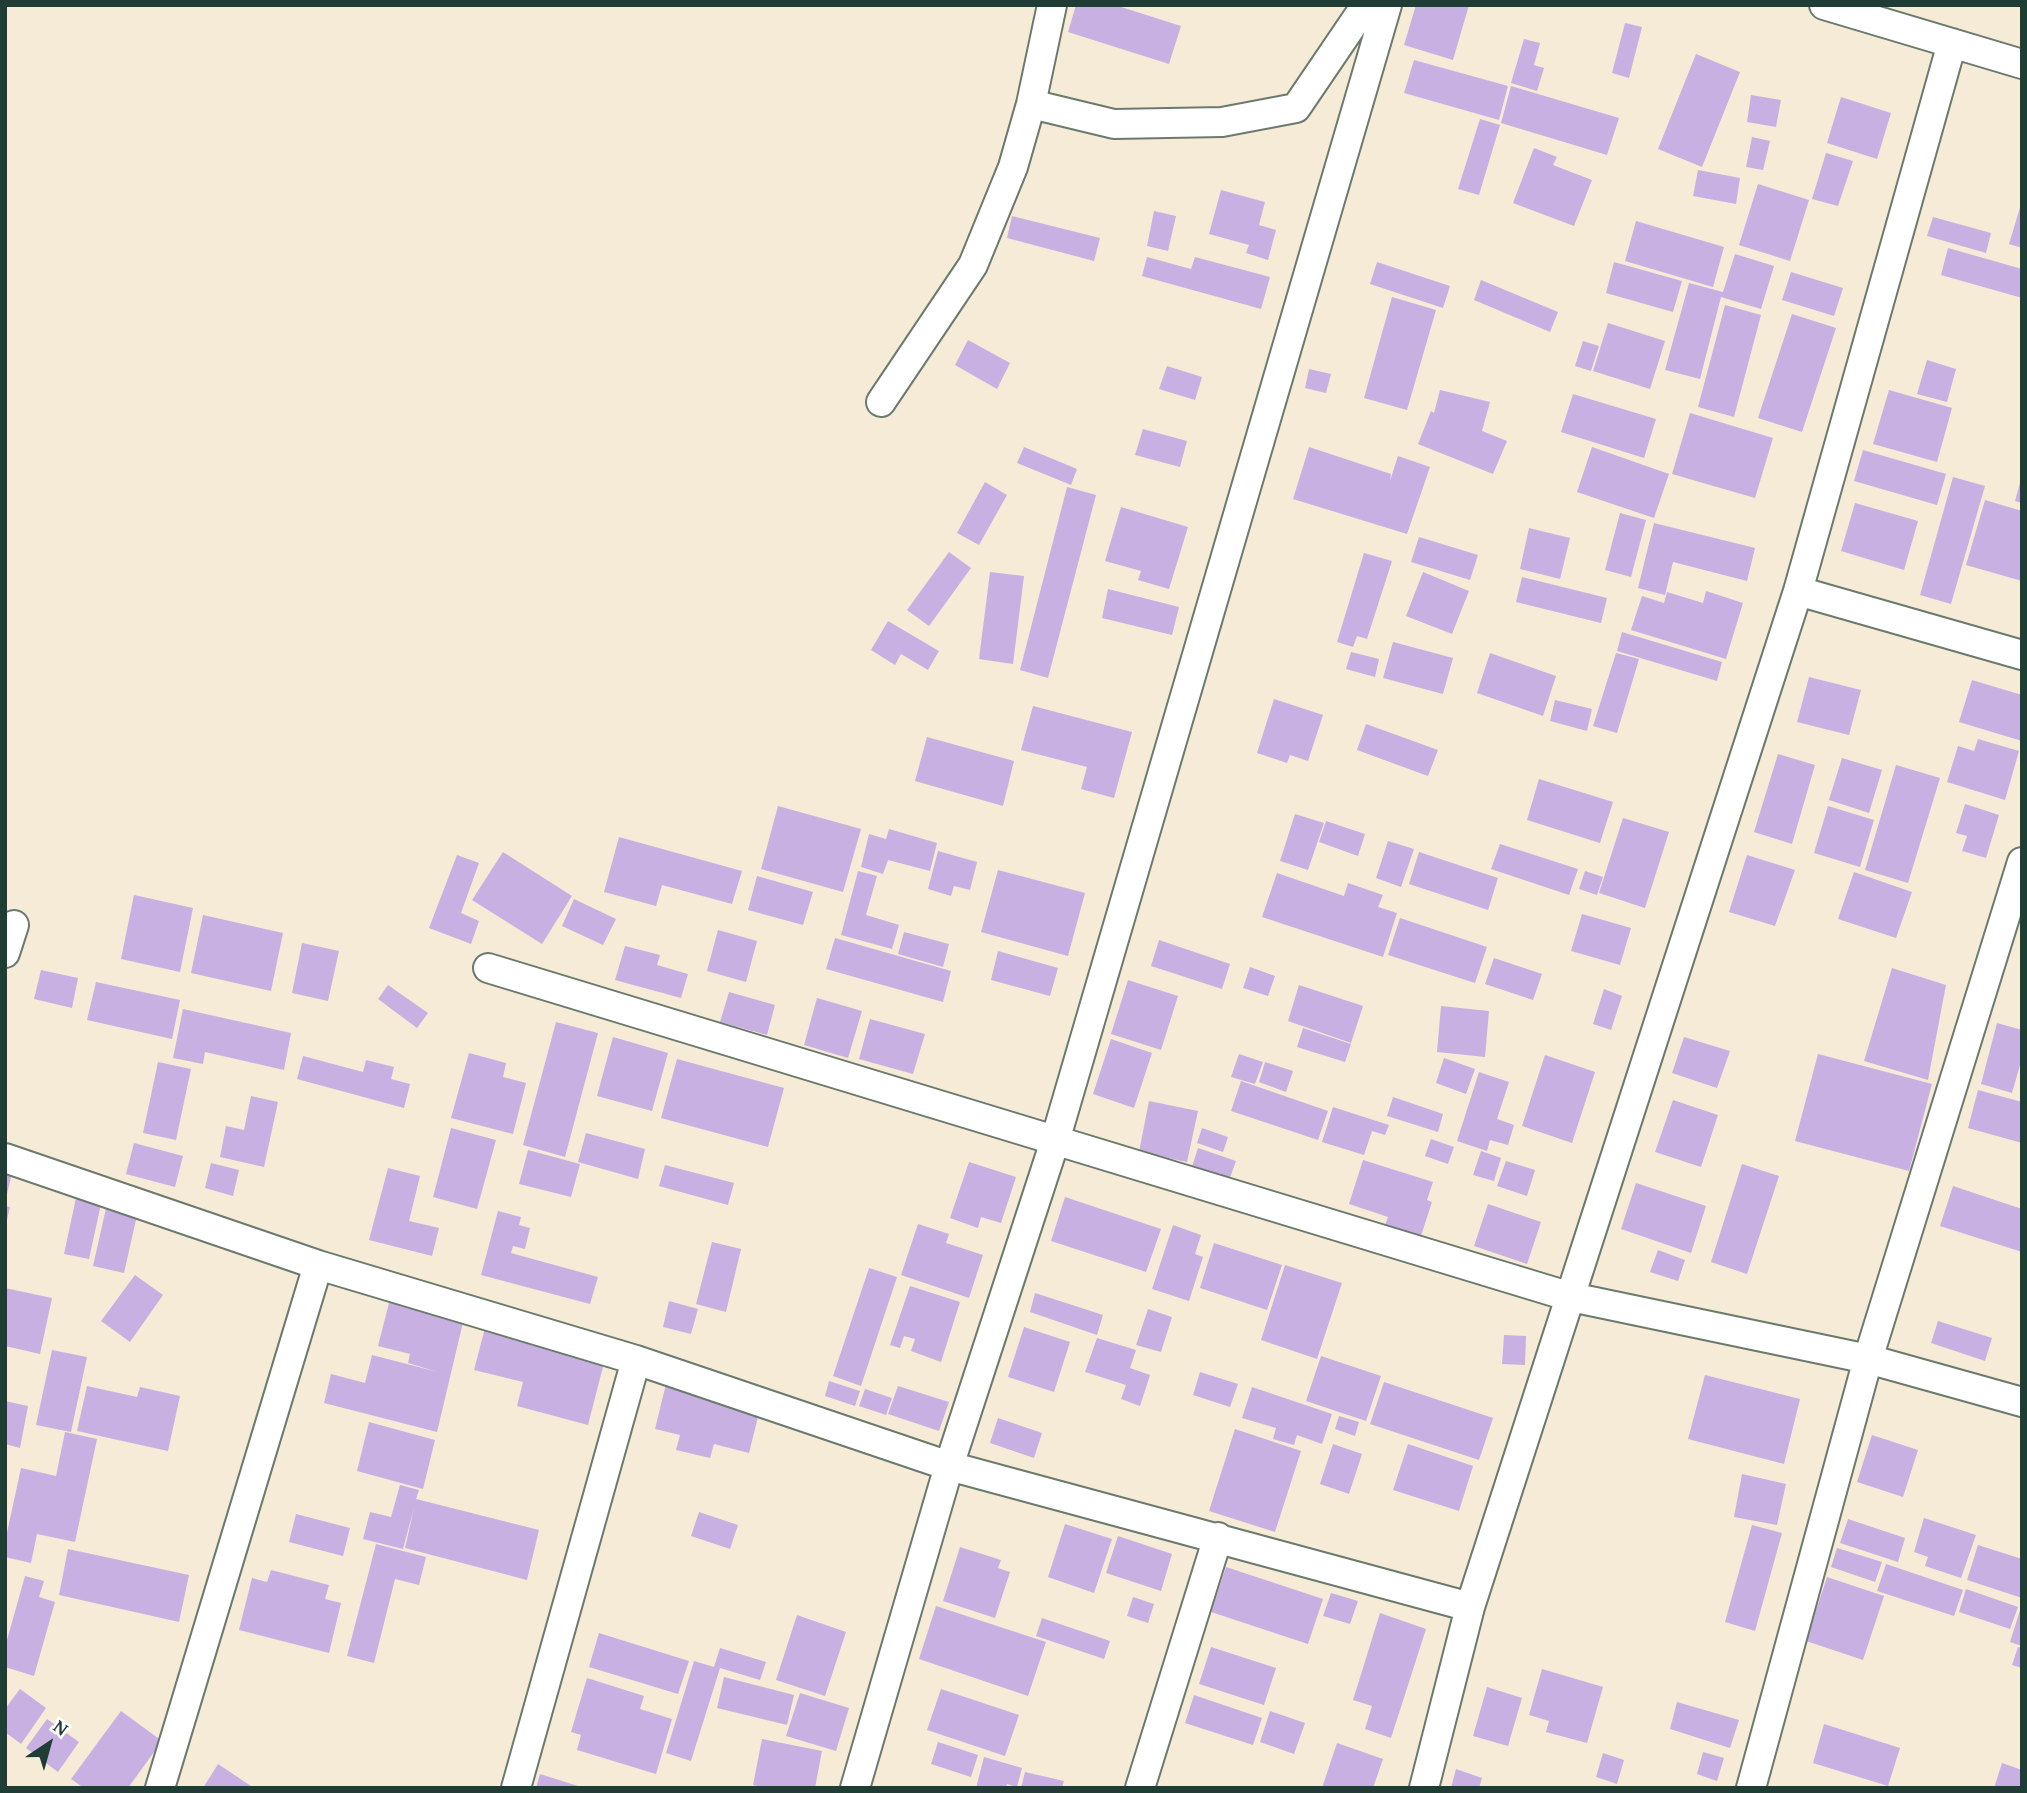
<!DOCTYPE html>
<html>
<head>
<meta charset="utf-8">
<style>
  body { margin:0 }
  #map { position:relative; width:2027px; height:1793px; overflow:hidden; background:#f5ebd7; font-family:"Gentium Book Plus",serif }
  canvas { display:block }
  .frame { position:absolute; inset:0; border:7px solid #1f3d34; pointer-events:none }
  .north { position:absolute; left:14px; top:1709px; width:70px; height:70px; -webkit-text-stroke:5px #fff; paint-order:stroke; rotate:36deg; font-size:19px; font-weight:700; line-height:28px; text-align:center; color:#1f3d34 }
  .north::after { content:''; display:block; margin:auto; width:24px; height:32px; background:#1f3d34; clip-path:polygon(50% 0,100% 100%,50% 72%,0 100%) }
</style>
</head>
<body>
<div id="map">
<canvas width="2027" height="1793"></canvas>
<div class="frame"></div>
<div class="north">N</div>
</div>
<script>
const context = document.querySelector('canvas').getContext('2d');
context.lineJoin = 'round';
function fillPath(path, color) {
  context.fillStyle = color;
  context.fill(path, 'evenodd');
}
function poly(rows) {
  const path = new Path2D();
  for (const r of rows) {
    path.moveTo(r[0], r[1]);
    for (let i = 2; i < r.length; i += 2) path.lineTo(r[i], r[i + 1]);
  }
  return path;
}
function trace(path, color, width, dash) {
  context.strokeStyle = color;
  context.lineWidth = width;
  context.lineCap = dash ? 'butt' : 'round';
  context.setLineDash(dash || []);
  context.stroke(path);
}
fillPath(poly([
  [1076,5,1115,5,1181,26,1169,64,1068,32],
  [1416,5,1469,5,1453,60,1404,45],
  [1625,23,1642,27,1629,78,1612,73],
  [1524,39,1540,43,1534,65,1544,68,1537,91,1511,83],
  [1696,54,1740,72,1702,167,1658,149],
  [1414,60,1508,86,1499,120,1404,93],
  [1511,86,1619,118,1607,155,1501,123],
  [1751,95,1781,100,1776,127,1747,122],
  [1841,97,1891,113,1877,159,1827,143],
  [1480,119,1500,125,1479,195,1458,189],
  [1752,137,1770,141,1763,170,1746,167],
  [1534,148,1557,157,1553,165,1592,180,1574,226,1513,203],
  [1826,153,1853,161,1838,206,1812,199],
  [1698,170,1740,178,1736,204,1693,196],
  [1758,184,1809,200,1790,261,1739,245],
  [1221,190,1265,202,1259,225,1276,230,1268,260,1246,253,1249,245,1209,234],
  [2021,204,2022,204,2022,248,2009,244],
  [1154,211,1176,216,1168,251,1147,246],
  [1012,216,1100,238,1094,261,1007,238],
  [1933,217,1991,233,1986,253,1927,236],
  [1636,221,1724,247,1713,287,1625,261],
  [1948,248,2022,269,2022,298,1941,275],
  [1735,254,1774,266,1761,309,1721,297,1700,379,1665,370,1689,283,1723,292],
  [1147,257,1191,269,1195,257,1270,277,1261,309,1142,276],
  [1377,262,1450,286,1443,308,1370,284],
  [1614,262,1682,281,1673,312,1606,293],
  [1791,272,1843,288,1834,316,1782,300],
  [1481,280,1558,312,1550,332,1474,300],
  [1392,297,1436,310,1407,410,1364,398],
  [1725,305,1761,315,1734,417,1698,407],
  [1792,314,1836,328,1802,432,1758,418],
  [1608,323,1665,341,1650,389,1593,371],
  [968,340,1010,363,997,389,955,365],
  [1583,341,1599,346,1591,371,1575,366],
  [1927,360,1956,369,1947,402,1917,394],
  [1167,366,1202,377,1195,400,1159,389],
  [1309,369,1331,374,1326,393,1305,388],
  [1440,390,1490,402,1482,431,1507,441,1493,474,1418,444,1431,411,1434,413],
  [1889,390,1952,408,1937,462,1873,444],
  [1573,394,1656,419,1644,458,1561,432],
  [1690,413,1773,438,1755,498,1672,474],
  [1143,429,1187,441,1180,467,1135,455],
  [1024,447,1077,469,1071,485,1017,463],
  [1309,447,1391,474,1390,481,1398,456,1430,467,1407,534,1293,499],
  [1592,447,1669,474,1654,518,1577,492],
  [1863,450,1946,474,1937,505,1854,481],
  [1953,477,1985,486,1951,604,1920,595],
  [2021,479,2022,480,2022,503,2015,501],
  [985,482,1007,495,979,545,957,533],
  [1067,487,1096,495,1048,678,1020,670],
  [1985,500,2022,511,2022,581,1966,565],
  [1855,503,1918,521,1904,570,1841,551],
  [1121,507,1188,527,1169,589,1138,580,1141,571,1105,561],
  [1620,513,1646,520,1631,577,1605,570],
  [1654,523,1755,548,1747,581,1673,562,1665,595,1638,588],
  [1529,528,1570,538,1560,579,1520,569],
  [1419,537,1478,555,1470,580,1411,562],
  [949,552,971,568,929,626,907,610],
  [1364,553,1392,561,1367,639,1357,636,1353,647,1337,642],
  [990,572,1024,576,1013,664,979,659],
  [1423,572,1469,591,1452,634,1406,616],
  [1522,577,1607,598,1601,623,1516,602],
  [1108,589,1179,607,1172,635,1102,618],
  [1706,591,1743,603,1726,659,1631,630,1642,596,1664,603,1667,592,1703,603],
  [888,621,939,651,928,670,901,654,895,665,871,650],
  [1622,632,1722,662,1717,681,1617,651],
  [1393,642,1453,658,1443,694,1383,678],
  [1351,652,1379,659,1375,677,1346,669],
  [1490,653,1556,676,1543,716,1477,693],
  [1616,653,1639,659,1617,733,1593,726],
  [1809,677,1861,690,1849,735,1797,722],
  [1972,680,2022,695,2022,741,1959,722],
  [1274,699,1323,715,1308,761,1290,755,1287,763,1257,753],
  [1555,700,1592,709,1587,731,1550,721],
  [1033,706,1132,732,1114,798,1081,789,1087,767,1021,750],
  [1366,724,1438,750,1428,776,1357,750],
  [927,737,1014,761,1003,806,915,781],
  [1978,739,2019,751,2005,800,1947,782,1958,746,1974,751],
  [1778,754,1815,765,1792,844,1754,832],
  [1842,758,1882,770,1869,813,1829,800],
  [1896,765,1940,778,1908,883,1865,870],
  [1539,779,1613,802,1600,843,1527,820],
  [1965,804,1999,815,1986,858,1962,851,1967,836,1956,833],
  [778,806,861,829,843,892,761,869],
  [1828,806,1874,820,1860,867,1814,853],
  [1295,814,1324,823,1308,870,1280,861],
  [1623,818,1669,832,1645,908,1599,893],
  [1326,821,1365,834,1358,856,1319,842],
  [889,829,937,843,930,871,888,860,883,874,861,867,869,834,886,839],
  [619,837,742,871,732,904,662,885,656,906,604,892],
  [1388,841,1414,849,1401,887,1376,878],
  [1500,844,1578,869,1569,895,1491,869],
  [938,851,977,862,970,890,954,886,951,896,928,889],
  [503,852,572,896,542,944,472,900],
  [1419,852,1498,878,1488,910,1409,884],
  [457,855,479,863,461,913,479,921,471,944,429,928],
  [1747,855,1795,870,1775,926,1729,912],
  [998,870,1085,893,1068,956,981,932],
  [858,871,877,876,866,915,899,925,892,949,841,935],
  [1585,871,1603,877,1597,895,1579,889],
  [1854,872,1912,892,1896,938,1838,919],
  [1277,873,1344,896,1348,883,1383,895,1378,907,1397,913,1383,957,1262,917],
  [757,876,813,892,803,925,748,910],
  [134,895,193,908,180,972,121,959],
  [574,899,616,919,603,945,562,926],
  [1582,914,1631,928,1620,965,1571,951],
  [203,915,283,933,271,991,191,973],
  [1400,918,1487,947,1475,983,1388,955],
  [718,930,757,941,746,982,707,971],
  [904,932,949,944,943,967,898,954],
  [835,938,951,971,943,1002,826,969],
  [1159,940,1230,964,1222,989,1151,966],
  [302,943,339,951,328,1001,292,993],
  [625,946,660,955,657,965,688,974,681,998,615,980],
  [998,951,1058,968,1050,996,991,980],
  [1494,958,1542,974,1533,1000,1485,984],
  [1250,967,1275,976,1268,996,1243,988],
  [1892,968,1946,985,1928,1080,1864,1061],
  [41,970,78,978,72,1008,34,999],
  [1128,980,1178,996,1161,1050,1111,1034],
  [96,982,180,1000,172,1039,87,1020],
  [388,985,428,1013,417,1028,378,999],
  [1299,985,1363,1006,1351,1043,1288,1021],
  [1604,989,1622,996,1611,1030,1593,1024],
  [729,992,775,1005,767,1035,720,1022],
  [817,998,862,1011,848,1058,804,1045],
  [1441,1006,1489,1011,1485,1057,1437,1052],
  [183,1009,291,1033,284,1070,205,1052,203,1064,173,1058],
  [870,1019,925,1034,913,1074,859,1059],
  [556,1022,598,1033,565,1157,523,1145],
  [1997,1023,2022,1030,2022,1058,2012,1093,1981,1084],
  [1303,1028,1351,1044,1345,1062,1297,1047],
  [613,1037,668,1053,652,1111,597,1096],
  [1684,1037,1730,1051,1717,1088,1672,1073],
  [1111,1039,1152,1053,1134,1108,1093,1094],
  [469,1053,506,1063,503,1077,526,1083,513,1134,451,1118],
  [1239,1054,1263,1062,1255,1084,1231,1077],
  [1818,1054,1932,1084,1909,1171,1795,1141],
  [1545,1055,1595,1072,1572,1143,1522,1126],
  [303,1056,363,1072,366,1060,394,1067,391,1079,410,1084,404,1108,297,1079],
  [1444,1058,1475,1069,1466,1094,1436,1083],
  [677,1059,784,1088,768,1147,661,1118],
  [158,1062,191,1069,176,1140,143,1133],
  [1265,1062,1293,1071,1286,1092,1259,1082],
  [1479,1072,1509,1082,1497,1119,1514,1125,1508,1145,1490,1140,1487,1151,1457,1141],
  [1241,1081,1328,1111,1318,1140,1231,1111],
  [1978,1090,2022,1102,2022,1143,1968,1128],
  [251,1096,278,1102,264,1167,220,1157,226,1126,244,1130],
  [1393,1097,1443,1114,1438,1132,1387,1116],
  [1673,1100,1718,1115,1701,1167,1655,1152],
  [1149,1101,1198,1111,1187,1162,1139,1152],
  [1333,1107,1389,1125,1385,1135,1372,1131,1364,1155,1322,1142],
  [451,1128,496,1140,477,1209,433,1197],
  [1202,1128,1228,1137,1223,1152,1197,1143],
  [586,1133,645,1149,638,1179,578,1162],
  [1431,1139,1454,1147,1448,1164,1425,1156],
  [134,1143,183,1156,175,1187,126,1174],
  [1198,1148,1236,1161,1226,1189,1189,1176],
  [528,1150,580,1164,571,1197,519,1184],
  [1481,1151,1501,1158,1494,1181,1473,1175],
  [1363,1160,1433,1182,1427,1200,1432,1202,1419,1242,1383,1230,1388,1217,1349,1204],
  [1506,1161,1535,1170,1527,1196,1497,1186],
  [969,1162,1016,1177,1001,1223,981,1217,978,1228,950,1218],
  [211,1163,239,1170,233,1196,205,1188],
  [5,1164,14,1165,6,1198,5,1198],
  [1742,1164,1779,1176,1747,1274,1711,1262],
  [665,1165,734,1183,728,1205,659,1186],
  [388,1168,420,1176,409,1221,439,1228,432,1256,369,1240],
  [1636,1183,1706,1206,1691,1253,1621,1229],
  [1953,1186,2022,1209,2022,1252,1940,1226],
  [1065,1197,1161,1229,1146,1272,1051,1241],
  [76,1198,101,1204,89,1259,64,1254],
  [107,1204,138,1211,124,1273,93,1266],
  [1488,1204,1541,1222,1527,1264,1474,1246],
  [5,1206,10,1207,6,1224,5,1224],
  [498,1211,521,1217,519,1225,530,1228,525,1249,513,1246,511,1253,598,1277,590,1304,481,1275],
  [918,1224,949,1234,946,1243,983,1255,969,1298,901,1275],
  [1173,1225,1201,1235,1195,1254,1203,1257,1189,1301,1152,1289],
  [712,1242,741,1249,726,1312,696,1304],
  [1214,1243,1282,1265,1267,1310,1200,1288],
  [1658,1250,1685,1260,1678,1281,1650,1272],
  [1285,1265,1342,1283,1317,1359,1261,1340],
  [869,1268,897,1277,861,1386,833,1376],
  [135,1275,163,1295,130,1342,101,1321],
  [910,1286,960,1302,941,1362,911,1351,915,1339,904,1336,900,1348,890,1345],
  [5,1288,52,1298,40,1354,5,1346],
  [1035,1293,1103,1315,1097,1335,1030,1312],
  [391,1295,465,1314,437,1432,324,1403,331,1374,365,1383,372,1355,438,1372,408,1363,410,1354,378,1346],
  [669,1301,698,1309,691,1334,663,1327],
  [1148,1309,1172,1317,1161,1352,1136,1345],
  [1938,1321,1992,1338,1985,1361,1931,1343],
  [1024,1327,1070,1342,1054,1392,1008,1377],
  [485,1328,605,1359,588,1425,517,1406,523,1382,474,1370],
  [1504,1335,1526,1336,1525,1365,1502,1364],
  [1097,1338,1136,1350,1130,1368,1150,1375,1140,1406,1121,1399,1126,1385,1085,1372],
  [52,1350,87,1357,71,1432,36,1425],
  [1321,1356,1381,1376,1366,1421,1306,1401],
  [1200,1372,1238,1384,1230,1407,1193,1395],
  [1705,1375,1800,1399,1784,1464,1688,1439],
  [829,1381,860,1391,855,1406,825,1396],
  [1384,1382,1493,1418,1479,1460,1370,1424],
  [666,1384,760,1409,749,1453,714,1444,710,1458,676,1450,680,1435,655,1429],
  [87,1386,137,1397,140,1387,180,1396,168,1451,77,1431],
  [898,1386,949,1402,939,1431,888,1414],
  [1252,1387,1332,1414,1322,1444,1297,1435,1294,1445,1273,1439,1276,1428,1242,1418],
  [865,1389,892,1398,886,1415,859,1406],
  [5,1401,28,1406,20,1448,5,1444],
  [1339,1416,1359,1422,1355,1436,1335,1429],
  [998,1418,1042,1433,1034,1458,990,1443],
  [369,1422,435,1440,423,1489,357,1471],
  [1235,1429,1301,1451,1275,1532,1209,1511],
  [65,1432,97,1439,75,1542,37,1534,31,1563,5,1557,5,1542,21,1468,56,1476],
  [1872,1435,1918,1450,1903,1497,1857,1482],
  [1333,1444,1362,1454,1349,1494,1320,1484],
  [1408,1444,1473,1466,1459,1511,1393,1490],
  [1742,1474,1786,1484,1777,1525,1734,1517],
  [400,1485,419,1490,416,1499,539,1530,527,1580,405,1548,414,1508,403,1549,363,1539,370,1512,391,1517],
  [699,1512,738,1525,730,1549,691,1536],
  [296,1514,350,1528,343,1556,289,1542],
  [1924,1518,1976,1535,1961,1578,1925,1566,1928,1557,1914,1552],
  [1848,1519,1905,1538,1898,1562,1840,1543],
  [1065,1524,1112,1539,1094,1593,1048,1577],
  [1752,1525,1782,1533,1755,1631,1725,1622],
  [1118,1536,1172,1554,1161,1591,1106,1573],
  [376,1544,426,1557,419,1585,395,1579,374,1663,347,1656],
  [1978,1545,2022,1559,2022,1598,1967,1580],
  [960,1547,1001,1560,998,1568,1010,1572,995,1618,943,1601],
  [1837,1548,1882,1562,1875,1582,1831,1567],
  [68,1549,189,1575,179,1622,59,1595],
  [1886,1564,1963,1590,1954,1616,1877,1591],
  [1226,1567,1323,1599,1308,1644,1211,1612],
  [271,1570,329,1585,325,1599,341,1603,329,1653,239,1630,252,1578,267,1582],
  [25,1576,44,1581,39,1597,55,1602,34,1676,5,1667,5,1647],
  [1827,1577,1884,1596,1863,1660,1806,1641],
  [1966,1589,2018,1607,2010,1629,1959,1612],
  [1331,1593,1358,1601,1350,1624,1323,1616],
  [1133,1597,1154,1604,1148,1623,1127,1616],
  [936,1606,1046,1642,1028,1696,919,1659],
  [2021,1607,2022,1607,2022,1646,2010,1642],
  [1380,1613,1426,1629,1391,1738,1365,1729,1372,1706,1353,1700],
  [797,1615,846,1632,825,1696,776,1680],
  [1042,1618,1110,1641,1104,1659,1036,1636],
  [599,1633,689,1661,678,1694,589,1667],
  [1211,1647,1276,1668,1264,1705,1199,1684],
  [2018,1647,2022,1648,2022,1668,2012,1665],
  [720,1648,766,1662,760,1680,720,1668,691,1761,666,1753,694,1661,714,1667],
  [1542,1669,1603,1687,1587,1743,1546,1732,1549,1721,1529,1715],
  [724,1677,794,1695,787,1725,717,1708],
  [587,1678,644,1696,640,1709,672,1719,656,1774,577,1750,581,1735,571,1732],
  [1487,1687,1522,1698,1508,1746,1473,1736],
  [20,1689,46,1708,21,1744,5,1732,5,1709],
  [941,1689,1019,1715,1005,1756,927,1730],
  [800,1693,849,1708,836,1751,786,1736],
  [1194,1695,1262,1718,1253,1745,1185,1723],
  [1677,1702,1739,1720,1730,1748,1670,1729],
  [121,1711,162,1741,128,1788,84,1788,71,1779],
  [1270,1711,1305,1723,1294,1754,1260,1742],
  [47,1719,79,1742,58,1772,26,1748],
  [1824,1724,1900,1748,1888,1786,1813,1763],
  [762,1739,822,1751,815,1788,766,1788,753,1785],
  [938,1742,978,1755,971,1777,931,1764],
  [1337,1743,1383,1759,1373,1788,1322,1788],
  [1703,1752,1724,1758,1717,1781,1697,1774],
  [1603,1753,1624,1760,1617,1784,1596,1777],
  [984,1757,1022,1768,1017,1787,1007,1784,1006,1788,976,1788],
  [2002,1763,2022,1770,2022,1788,1994,1788],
  [218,1764,254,1788,203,1788],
  [1456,1769,1482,1778,1479,1788,1451,1788],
  [1025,1772,1064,1781,1062,1788,1021,1788],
  [540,1774,581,1787,581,1788,536,1788]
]), '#c9b0e2');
const minor = poly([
  [1824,5,2022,64],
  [1031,104,1114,124,1222,122,1296,108,1366,5],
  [881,402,973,265,1013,167,1031,104,1052,5],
  [1798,591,2022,655],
  [5,953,14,925],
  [488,968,1571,1297,1868,1359,2022,1402],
  [5,1158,318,1265,636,1360,949,1466,1470,1607],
  [160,1788,318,1265],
  [516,1788,636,1360],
  [855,1788,949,1466,1055,1141,1387,5],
  [1140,1788,1218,1537],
  [1424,1788,1470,1607,1798,591,1952,43],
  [1751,1788,1868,1359,2022,862]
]);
trace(minor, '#6a7a6d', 32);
trace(minor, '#fff', 28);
</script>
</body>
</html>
